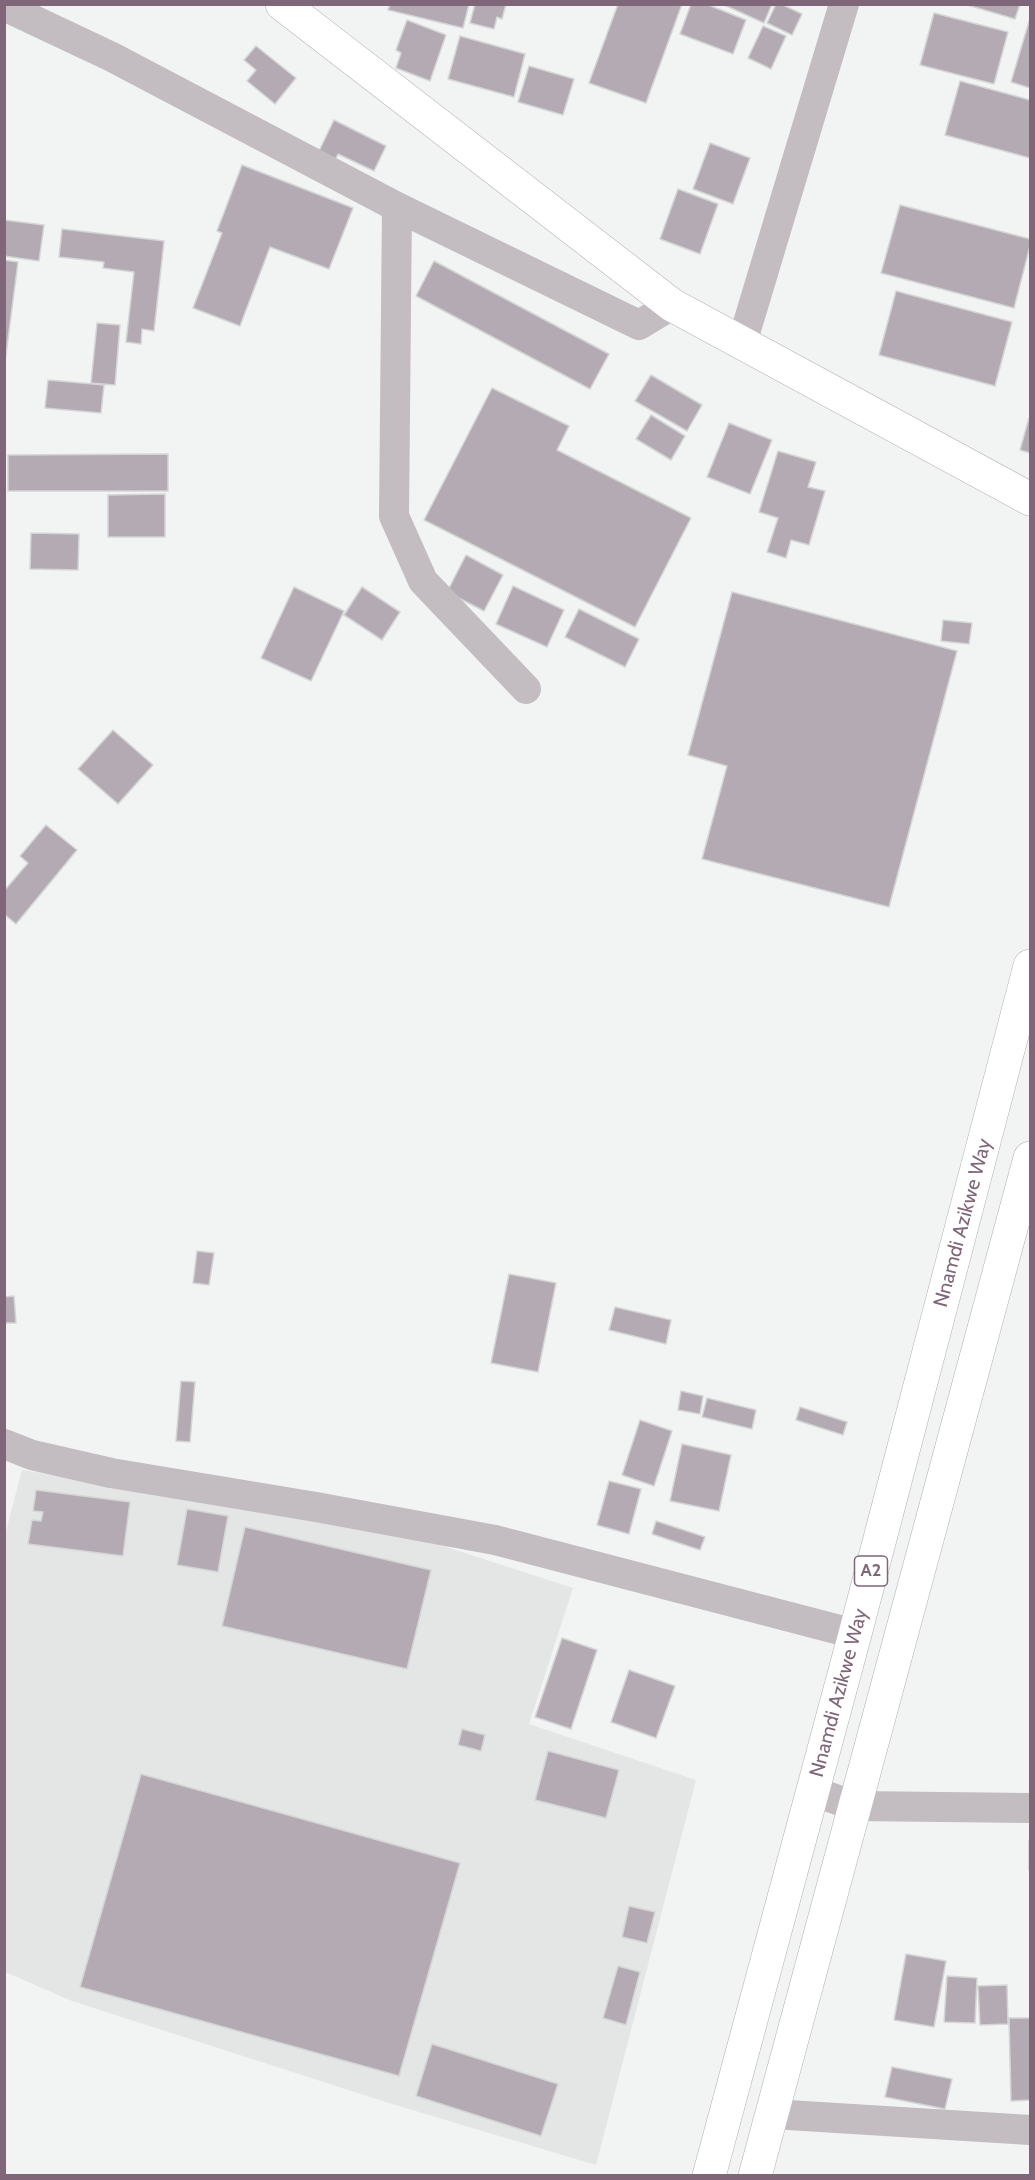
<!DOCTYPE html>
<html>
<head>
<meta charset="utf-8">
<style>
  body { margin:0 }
  #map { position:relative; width:1035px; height:2180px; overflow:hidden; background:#f1f4f3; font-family:Cabin,sans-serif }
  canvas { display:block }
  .frame { position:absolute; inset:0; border:6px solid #7f6679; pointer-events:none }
</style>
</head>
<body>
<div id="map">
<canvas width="1035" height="2180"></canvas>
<div class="frame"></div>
</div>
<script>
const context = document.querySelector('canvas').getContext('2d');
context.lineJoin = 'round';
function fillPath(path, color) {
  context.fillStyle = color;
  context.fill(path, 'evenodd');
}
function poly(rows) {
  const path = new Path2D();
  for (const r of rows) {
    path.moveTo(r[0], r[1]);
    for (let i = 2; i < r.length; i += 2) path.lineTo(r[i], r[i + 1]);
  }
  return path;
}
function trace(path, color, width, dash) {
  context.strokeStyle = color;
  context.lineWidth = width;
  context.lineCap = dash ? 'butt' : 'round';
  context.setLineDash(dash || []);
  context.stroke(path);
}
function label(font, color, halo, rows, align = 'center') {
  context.font = font + ' Cabin,sans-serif';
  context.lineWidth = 6;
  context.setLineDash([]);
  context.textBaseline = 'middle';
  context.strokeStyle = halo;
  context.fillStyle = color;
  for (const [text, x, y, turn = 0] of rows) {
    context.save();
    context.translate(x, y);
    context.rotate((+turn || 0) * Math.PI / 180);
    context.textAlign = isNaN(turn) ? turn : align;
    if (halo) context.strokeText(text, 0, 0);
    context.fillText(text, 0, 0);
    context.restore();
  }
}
fillPath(poly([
  [22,1470,391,1529,573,1588,529,1724,696,1780,596,2165,389,2103,72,2001,5,1972,4,1539]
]), '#e4e5e5');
const building = poly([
  [390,4,469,4,463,28,388,10,390,4],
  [475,4,506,4,502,19,497,17,494,29,470,23,475,4],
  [618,4,682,4,646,103,589,83,618,4],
  [691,4,706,4,746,20,733,54,680,34,691,4],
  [722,4,772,4,764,23,722,4],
  [776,4,781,4,802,14,792,35,767,23,776,4],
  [964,4,1020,4,1015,19,964,4],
  [934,13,1008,32,994,84,920,65,934,13],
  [1030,18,1030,88,1011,82,1030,18],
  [407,20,446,35,430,81,396,68,401,53,396,50,407,20],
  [763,26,786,36,771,69,748,58,763,26],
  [460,36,525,54,514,97,448,79,460,36],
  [256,46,296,78,275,104,247,81,256,70,244,60,256,46],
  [529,66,574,79,563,115,518,102,529,66],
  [960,81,1030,100,1030,158,945,135,960,81],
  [334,120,386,146,374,171,338,154,334,162,318,153,334,120],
  [710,143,750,158,733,204,693,189,710,143],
  [242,165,353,208,329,269,270,247,240,326,193,308,222,233,217,231,242,165],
  [678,189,718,204,700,254,660,239,678,189],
  [900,205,1030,239,1030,246,1014,308,881,273,900,205],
  [4,220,44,225,39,261,4,256,4,220],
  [62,229,164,241,154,331,142,329,141,344,126,342,134,272,103,268,104,262,59,257,62,229],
  [4,260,18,262,4,370,4,260],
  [434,261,609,354,590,389,416,296,434,261],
  [896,291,1012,322,995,386,879,355,896,291],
  [97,323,120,325,115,385,91,383,97,323],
  [651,375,702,405,687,431,635,401,651,375],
  [48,380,104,385,101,413,45,408,48,380],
  [492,388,569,426,557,450,691,518,635,627,424,520,492,388],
  [651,415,685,436,671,460,636,439,651,415],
  [1029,418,1030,418,1030,453,1020,450,1029,418],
  [729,423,772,440,750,494,707,477,729,423],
  [778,451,816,462,808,487,825,491,809,545,791,540,786,558,767,552,778,518,759,512,778,451],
  [168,454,168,491,8,491,8,455,168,454],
  [165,494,165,537,108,537,108,495,165,494],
  [31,533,79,534,78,570,30,569,31,533],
  [466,555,503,575,484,611,447,592,466,555],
  [513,586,564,610,547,647,496,624,513,586],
  [294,587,344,611,311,681,261,658,294,587],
  [362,587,400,612,382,640,344,615,362,587],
  [732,592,957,651,889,907,702,859,727,766,688,755,732,592],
  [579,609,639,639,625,667,565,637,579,609],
  [943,620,972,623,969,644,941,641,943,620],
  [113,730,153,765,118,804,78,769,113,730],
  [46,825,77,850,16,924,4,914,4,891,28,863,20,856,46,825],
  [197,1251,214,1253,209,1285,193,1283,197,1251],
  [509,1274,556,1283,538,1372,491,1363,509,1274],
  [14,1296,16,1323,4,1323,4,1297,14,1296],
  [615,1307,671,1320,666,1344,609,1330,615,1307],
  [181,1381,195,1382,190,1442,176,1441,181,1381],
  [681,1391,703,1396,700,1414,678,1410,681,1391],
  [707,1398,756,1410,752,1429,702,1417,707,1398],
  [800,1407,847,1422,843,1435,796,1420,800,1407],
  [640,1420,672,1431,654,1486,622,1475,640,1420],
  [682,1444,731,1455,719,1511,670,1501,682,1444],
  [609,1481,641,1489,629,1534,597,1525,609,1481],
  [36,1490,130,1502,123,1556,28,1544,32,1520,41,1521,43,1512,33,1511,36,1490],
  [187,1509,228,1516,218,1572,177,1565,187,1509],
  [656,1521,705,1537,700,1550,652,1534,656,1521],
  [245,1527,431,1570,407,1669,222,1626,245,1527],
  [562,1638,597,1650,571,1729,535,1717,562,1638],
  [629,1670,675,1686,656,1738,611,1722,629,1670],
  [462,1729,485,1735,481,1751,458,1745,462,1729],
  [548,1751,619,1770,606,1818,535,1800,548,1751],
  [141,1774,460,1863,399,2076,80,1987,141,1774],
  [1029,1840,1030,1840,1030,1870,1029,1870,1029,1840],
  [629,1906,655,1912,647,1943,622,1937,629,1906],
  [906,1954,946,1961,934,2027,894,2020,906,1954],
  [618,1966,640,1972,626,2025,603,2018,618,1966],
  [947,1976,977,1978,975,2023,944,2022,947,1976],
  [1007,1985,1008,2024,980,2025,978,1986,1007,1985],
  [1009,2018,1030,2018,1030,2100,1011,2101,1009,2018],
  [432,2044,558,2084,541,2136,416,2096,432,2044],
  [892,2067,952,2079,945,2109,885,2097,892,2067]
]);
fillPath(building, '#b4aab3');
trace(building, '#d4d5d5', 1.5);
const secondary = poly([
  [282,4,672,305,1030,499]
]);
const highway = poly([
  [709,2176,855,1634,1030,966],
  [755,2176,1030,1158]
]);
trace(secondary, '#b9b1b7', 34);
trace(highway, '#b6afb4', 34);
trace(poly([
  [4,6,112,57,397,207,639,325,672,305],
  [397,207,394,516,423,581,526,689],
  [742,343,844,4],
  [4,1444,32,1455,111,1473,316,1507,495,1540,855,1634],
  [812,1791,855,1806,1030,1808],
  [772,2114,1030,2130]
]), '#c3bcc1', 30);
trace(secondary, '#fff', 33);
trace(highway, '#fff', 33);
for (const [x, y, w] of [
  [871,1571,33]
]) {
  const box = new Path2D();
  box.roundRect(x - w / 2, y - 15, w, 30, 4.5);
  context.fillStyle = '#fff';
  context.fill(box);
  trace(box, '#7f6679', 1.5);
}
label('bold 18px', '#7f6679', null, [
  ["A2",871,1571]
]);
label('20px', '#7f6679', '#fff', [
  ["Nnamdi Azikwe Way",963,1223,-75],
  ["Nnamdi Azikwe Way",839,1693,-75]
]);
</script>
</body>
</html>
